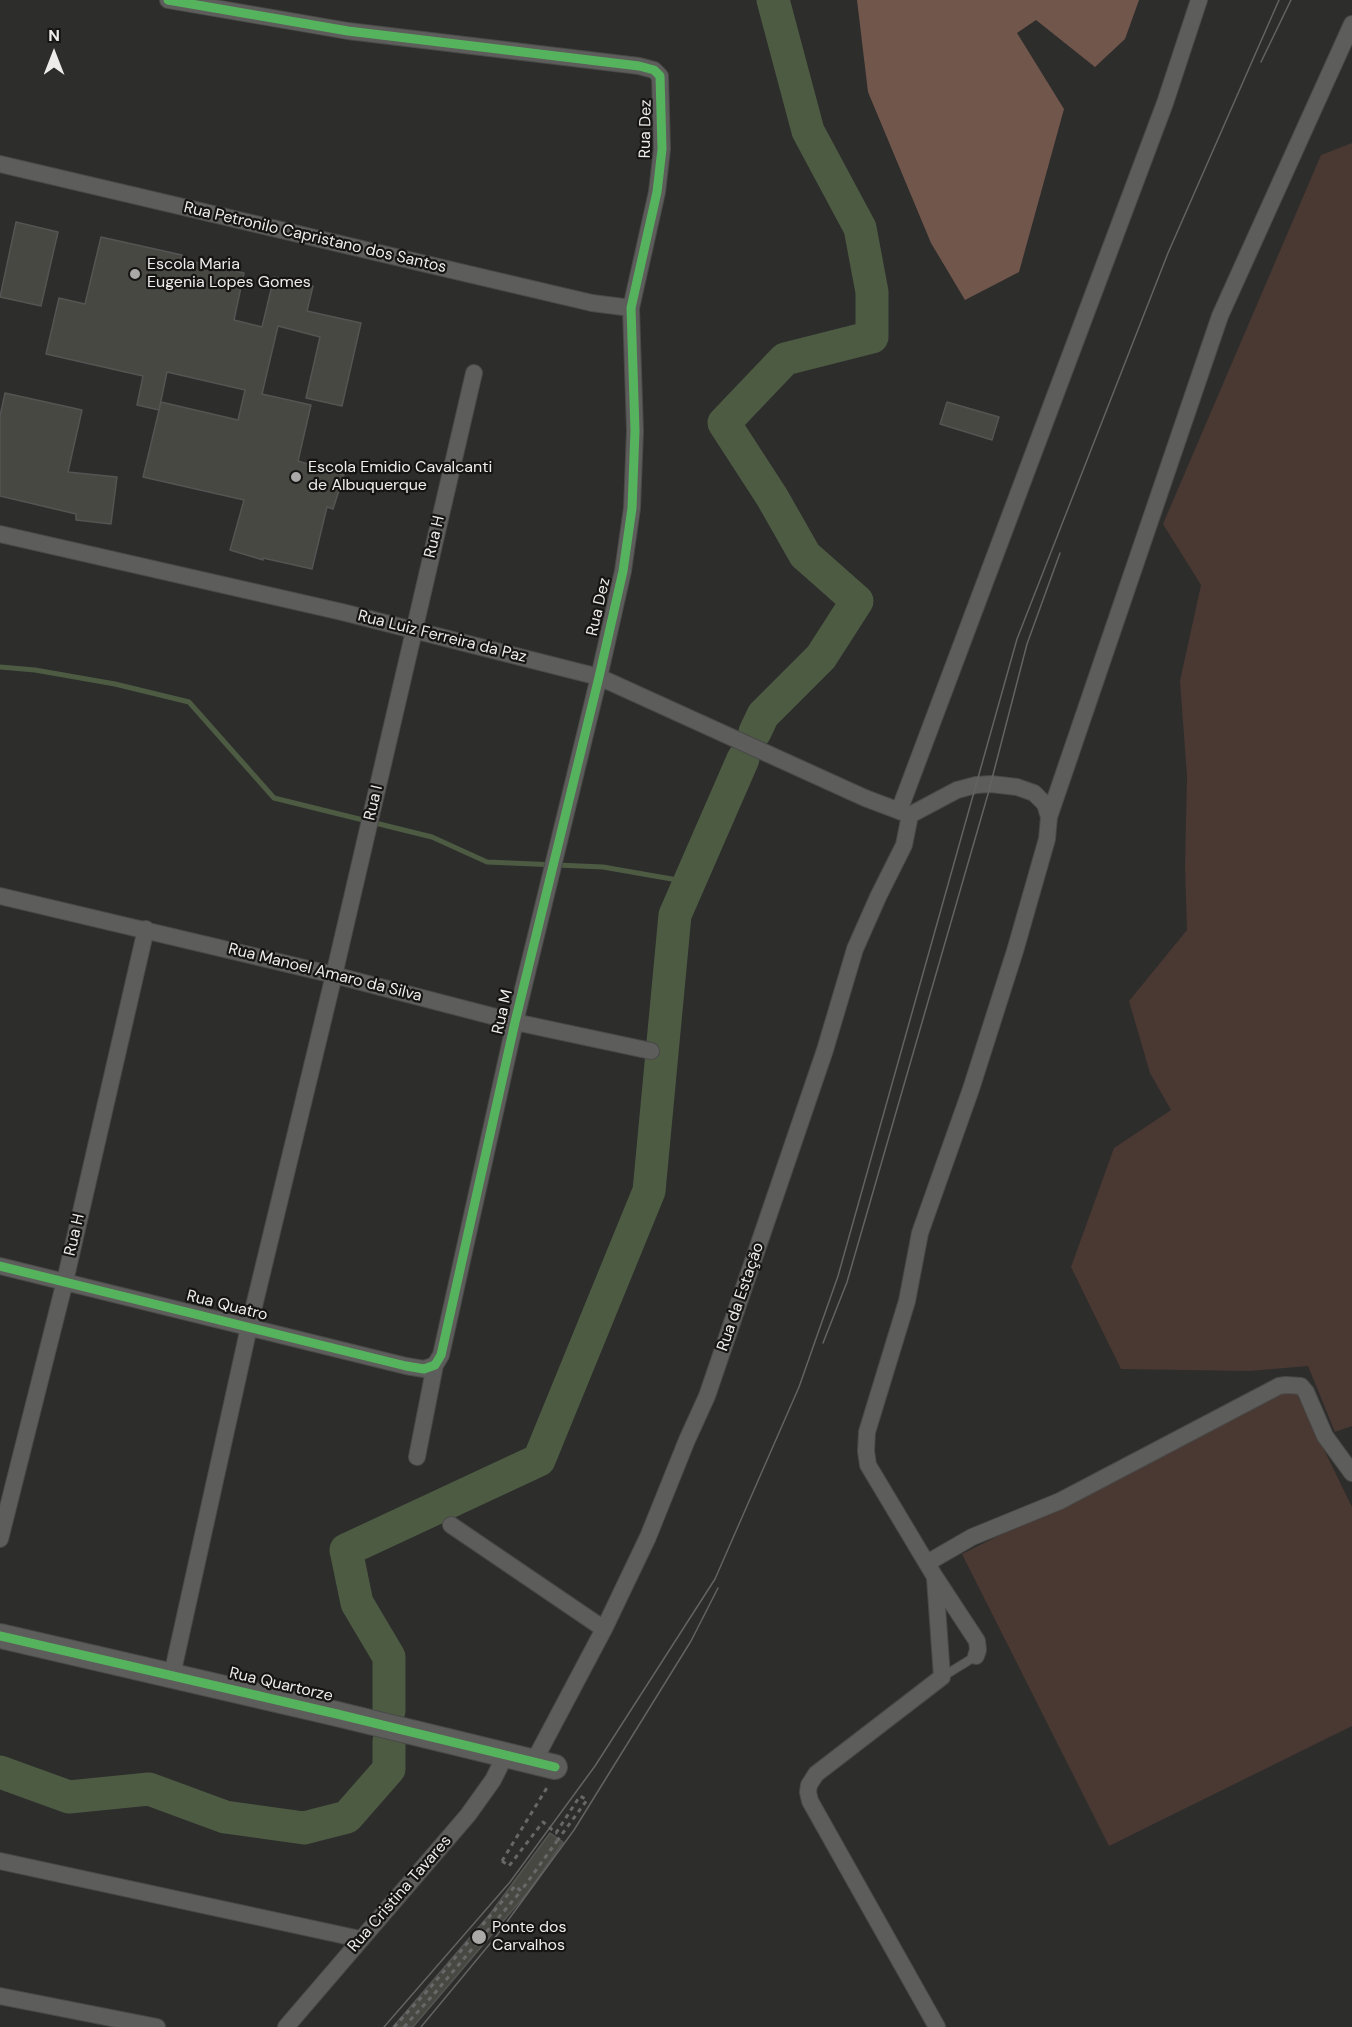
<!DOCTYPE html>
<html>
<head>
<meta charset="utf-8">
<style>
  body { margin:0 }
  #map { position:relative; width:1352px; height:2027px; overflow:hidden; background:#2d2d2c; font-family:"DM Sans",sans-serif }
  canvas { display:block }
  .north { position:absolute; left:24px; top:24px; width:60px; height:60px; -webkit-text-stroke:4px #161514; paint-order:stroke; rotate:0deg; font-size:16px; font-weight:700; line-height:24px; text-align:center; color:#edeceb }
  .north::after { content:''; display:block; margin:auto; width:21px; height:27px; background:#edeceb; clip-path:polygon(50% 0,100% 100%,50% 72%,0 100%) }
</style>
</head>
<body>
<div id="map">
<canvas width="1352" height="2027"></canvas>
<div class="north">N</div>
</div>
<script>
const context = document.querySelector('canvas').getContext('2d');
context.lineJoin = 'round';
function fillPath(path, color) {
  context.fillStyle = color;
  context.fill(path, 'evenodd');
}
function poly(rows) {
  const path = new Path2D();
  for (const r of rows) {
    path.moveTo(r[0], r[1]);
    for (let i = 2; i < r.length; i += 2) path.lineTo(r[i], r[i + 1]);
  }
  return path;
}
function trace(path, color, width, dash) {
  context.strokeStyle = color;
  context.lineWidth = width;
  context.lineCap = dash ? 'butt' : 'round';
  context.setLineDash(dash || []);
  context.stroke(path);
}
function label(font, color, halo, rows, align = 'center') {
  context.font = font + ' "DM Sans",sans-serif';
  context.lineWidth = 4.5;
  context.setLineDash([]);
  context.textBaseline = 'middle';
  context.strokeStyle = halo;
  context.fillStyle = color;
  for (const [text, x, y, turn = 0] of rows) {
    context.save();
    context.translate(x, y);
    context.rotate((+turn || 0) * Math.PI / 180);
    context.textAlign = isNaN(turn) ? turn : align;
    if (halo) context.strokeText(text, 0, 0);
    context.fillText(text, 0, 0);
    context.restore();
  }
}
fillPath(poly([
  [1352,143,1352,1426,1335,1432,1308,1366,1250,1371,1121,1369,1071,1267,1114,1148,1171,1110,1150,1073,1129,1001,1187,930,1185,867,1187,776,1180,681,1201,585,1163,524,1321,155],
  [1294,1388,1352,1507,1352,1726,1109,1846,962,1554]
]), '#4a3832');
fillPath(poly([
  [857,0,1139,0,1125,39,1095,67,1036,20,1017,33,1064,109,1019,272,965,300,931,243,868,92]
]), '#71564c');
trace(poly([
  [0,667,35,670,115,684,189,702,274,798,432,837,487,862,603,867,689,882]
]), '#4d5b43', 5);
trace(poly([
  [755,732,763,715,821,657,857,601,805,555,772,497,724,423,785,359,872,337,872,292,860,228,808,131,773,0],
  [389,1711,389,1657,357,1603,346,1550,539,1460,649,1191,675,915,743,759],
  [0,1772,69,1797,149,1789,225,1817,304,1828,347,1817,389,1769,389,1741]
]), '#4d5b43', 33);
const building = poly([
  [16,222,58,232,41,306,0,297,16,222],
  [101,237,182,255,181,259,244,273,234,320,262,327,274,277,313,286,307,311,361,323,342,406,306,398,320,337,278,326,262,394,311,405,298,461,344,475,333,509,327,507,312,569,263,558,263,560,230,550,244,500,143,477,161,402,238,420,245,390,167,372,159,410,137,405,143,376,46,354,59,298,85,304,101,237],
  [5,393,82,410,68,472,117,477,111,524,76,520,76,514,0,496,0,416,5,393],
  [947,402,999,417,992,440,940,424,947,402],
  [550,1833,563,1842,528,1892,413,2027,393,2027,490,1914,550,1833]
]);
fillPath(building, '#484843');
trace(building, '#545453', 1.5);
const lane = poly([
  [942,1677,976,1656]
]);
const street = poly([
  [0,164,592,303,631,308],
  [0,534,342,612,599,677,865,798,910,815,957,790,976,785,991,784,1017,787,1034,793,1045,804,1049,817,1047,839,1015,951,971,1089,920,1233,907,1301,867,1432,866,1451,868,1465,935,1577,977,1641,978,1650,976,1656],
  [899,811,1165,103,1199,0],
  [1049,817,1220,316,1352,24],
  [0,896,334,975,515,1022,651,1051],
  [0,1266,406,1366,424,1369,435,1365,441,1355,515,1022,599,677,623,571,632,508,635,431,631,308,657,192,662,149,660,76,654,70,639,66,348,31,168,0],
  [417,1457,435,1365],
  [451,1525,604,1629],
  [0,1539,65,1281,146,929],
  [927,1563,972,1537,1060,1501,1279,1386,1286,1385,1301,1386,1306,1392,1325,1436,1352,1473],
  [935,1578,942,1677,816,1774,809,1785,808,1792,810,1801,937,2027],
  [172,1675,249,1327,334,975,474,373],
  [533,1763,604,1629,648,1537,687,1440,707,1396,825,1050,855,949,878,897,904,845,910,815],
  [0,1861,360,1939],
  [0,1996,157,2027],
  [286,2027,468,1815,493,1780,506,1754]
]);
const secondary = poly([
  [0,1636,337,1714,555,1767]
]);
trace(lane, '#494948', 10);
trace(street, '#494948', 18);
trace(secondary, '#494948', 26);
trace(poly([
  [502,1861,548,1786],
  [394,2027,429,1989,515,1886,521,1891,557,1841],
  [404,2027,434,1994,521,1891]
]), '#686868', 3, [4.5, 4.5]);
trace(lane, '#5d5d5c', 8);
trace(street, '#5d5d5c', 16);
trace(secondary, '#5d5d5c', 24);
trace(poly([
  [1261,62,1291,0],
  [823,1343,847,1282,988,794,1027,644,1060,553],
  [384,2027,510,1882,595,1766,715,1579,799,1387,838,1276,1017,639,1168,253,1279,0],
  [421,2027,498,1934,574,1830,691,1641,718,1588]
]), '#636362', 1.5);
trace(poly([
  [502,1861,509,1866,543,1822,556,1833,580,1796,587,1800,557,1841]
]), '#686868', 3, [4.5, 4.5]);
trace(poly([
  [0,1266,406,1366,424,1369,435,1365,441,1355,515,1022,599,677,623,571,632,508,635,431,631,308,657,192,662,149,660,76,654,70,639,66,348,31,168,0],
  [0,1636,337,1714,555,1767]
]), '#56b35d', 9);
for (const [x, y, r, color] of [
  [135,274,6,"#aaa9a8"],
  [296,477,6,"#aaa9a8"],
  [479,1937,8,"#aaa9a8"]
]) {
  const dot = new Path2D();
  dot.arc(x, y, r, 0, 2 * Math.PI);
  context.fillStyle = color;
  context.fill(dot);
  trace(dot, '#161514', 2);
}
label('16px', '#edeceb', '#161514', [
  ["Rua Dez",646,129,-89],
  ["Rua Petronilo Capristano dos Santos",315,238,13],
  ["Rua H",435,537,-77],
  ["Rua Dez",599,607,-77],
  ["Rua Luiz Ferreira da Paz",442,637,14],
  ["Rua I",374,803,-77],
  ["Rua Manoel Amaro da Silva",325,973,14],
  ["Rua M",503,1012,-77],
  ["Rua H",75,1235,-77],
  ["Rua da Estação",741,1297,-71],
  ["Rua Quatro",227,1306,14],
  ["Rua Quartorze",281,1685,13],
  ["Rua Cristina Tavares",400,1894,-49]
]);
label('16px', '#edeceb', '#161514', [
  ["Escola Maria",147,265],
  ["Eugenia Lopes Gomes",147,283],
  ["Escola Emidio Cavalcanti",308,468],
  ["de Albuquerque",308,486],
  ["Ponte dos",492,1928],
  ["Carvalhos",492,1946]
], 'left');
</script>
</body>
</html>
